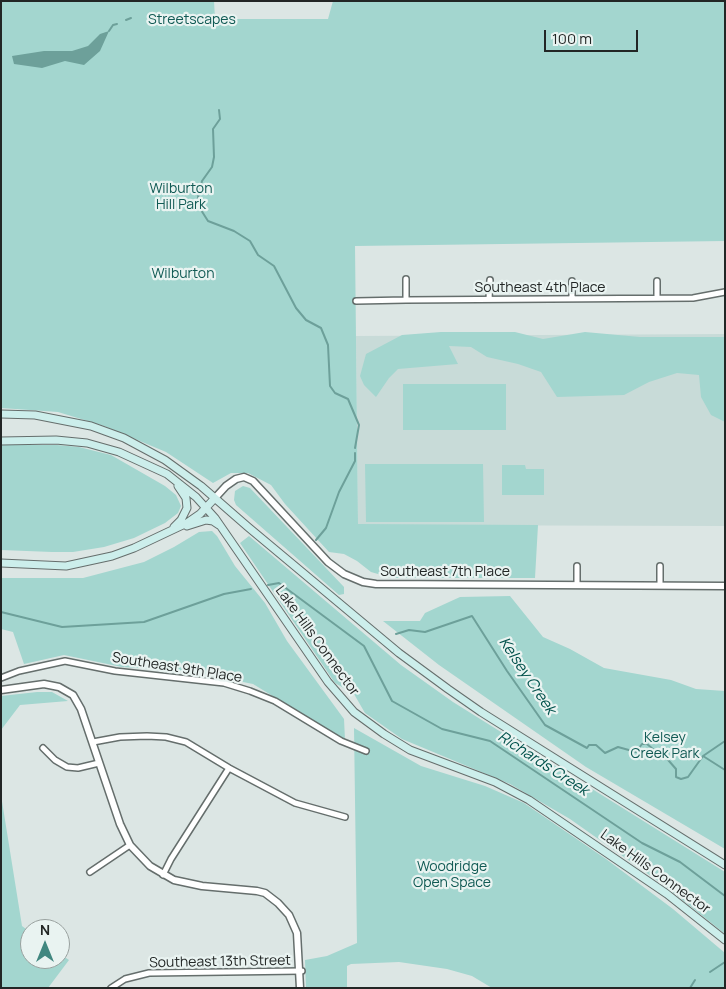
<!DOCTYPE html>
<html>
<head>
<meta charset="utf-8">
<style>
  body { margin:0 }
  #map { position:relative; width:726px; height:989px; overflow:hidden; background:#dce6e4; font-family:Manrope,sans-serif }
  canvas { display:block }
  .frame { position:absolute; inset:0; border:2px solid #222625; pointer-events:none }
  .north { position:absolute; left:20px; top:919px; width:50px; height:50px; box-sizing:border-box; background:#e9f3f1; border:1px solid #99a19f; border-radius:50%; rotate:0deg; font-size:14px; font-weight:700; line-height:20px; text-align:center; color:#222625 }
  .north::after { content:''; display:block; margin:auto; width:18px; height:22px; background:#418780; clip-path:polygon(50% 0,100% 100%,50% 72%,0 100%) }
  .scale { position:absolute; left:544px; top:30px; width:94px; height:22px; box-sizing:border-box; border:2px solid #222625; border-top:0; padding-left:6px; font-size:15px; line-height:18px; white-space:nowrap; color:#222625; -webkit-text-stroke:4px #e9f3f1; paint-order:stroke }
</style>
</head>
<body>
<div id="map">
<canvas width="726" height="989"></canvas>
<div class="frame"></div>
<div class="north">N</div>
<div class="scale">100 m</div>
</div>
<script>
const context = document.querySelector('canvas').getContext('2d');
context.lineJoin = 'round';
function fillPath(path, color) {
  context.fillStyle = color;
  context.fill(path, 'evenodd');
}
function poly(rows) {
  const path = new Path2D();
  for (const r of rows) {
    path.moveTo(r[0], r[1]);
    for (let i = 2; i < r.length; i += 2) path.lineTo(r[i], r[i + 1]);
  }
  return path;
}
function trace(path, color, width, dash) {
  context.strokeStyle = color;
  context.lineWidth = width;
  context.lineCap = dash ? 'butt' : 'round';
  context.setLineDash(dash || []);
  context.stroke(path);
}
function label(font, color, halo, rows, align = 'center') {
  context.font = font + ' Manrope,sans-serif';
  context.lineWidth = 4.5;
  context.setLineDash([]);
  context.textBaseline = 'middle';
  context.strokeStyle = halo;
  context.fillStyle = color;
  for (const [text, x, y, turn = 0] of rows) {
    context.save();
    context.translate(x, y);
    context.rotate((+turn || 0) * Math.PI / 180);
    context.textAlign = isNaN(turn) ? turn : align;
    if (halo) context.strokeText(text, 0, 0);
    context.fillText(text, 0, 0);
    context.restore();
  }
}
fillPath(poly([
  [725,334,725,526,358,525,356,336]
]), '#c8dbd8');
fillPath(poly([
  [1,1,214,1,215,19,328,19,333,1,725,1,725,241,355,246,358,524,538,525,535,578,392,578,371,572,357,561,344,554,329,552,285,504,271,485,248,473,231,473,213,483,166,452,104,426,58,412,1,408],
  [441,332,515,332,543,339,585,332,640,337,725,337,725,422,711,415,701,397,699,375,677,373,649,382,624,395,557,397,541,372,518,364,487,357,471,347,449,346,458,364,398,369,389,378,376,397,364,385,360,376,366,354,402,335],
  [403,384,506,384,506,430,403,430],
  [1,445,57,445,79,447,111,455,165,486,176,495,181,506,178,513,165,523,134,538,104,547,73,552,52,552,1,550],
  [365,464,483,464,484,522,366,522],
  [502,465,525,465,526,469,544,469,544,495,502,495],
  [243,486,250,488,344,587,344,594,339,595,236,505,234,500,235,491],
  [212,531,217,536,235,566,265,603,287,641,344,719,345,740,253,684,189,671,122,667,64,655,24,664,13,632,1,629,1,578,83,578,144,562,174,547,199,532],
  [249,536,401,665,453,702,725,872,725,934,665,886,570,819,510,784,402,739,365,713,354,694,335,683,240,543],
  [510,596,543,637,570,649,604,668,671,680,696,689,725,691,725,849,586,767,439,665,383,621,420,621,425,613,460,597],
  [37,692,52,692,68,701,20,705,1,730,1,696],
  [354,728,421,766,485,786,524,803,606,859,673,909,725,953,725,988,492,988,472,976,447,969,399,962,351,964,347,966,347,988,306,988,305,960,327,956,357,943],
  [1,795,22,926,30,932,30,959,60,959,60,954,69,960,48,988,1,988]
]), '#a3d6cf');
fillPath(poly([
  [109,31,100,51,84,65,65,61,42,68,14,64,12,56,44,51,72,51,88,46,100,34]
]), '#6da09a');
trace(poly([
  [126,20,131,18],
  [109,31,113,25,117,24],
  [219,110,220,119,213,129,214,157,212,167,202,181,198,197,201,210,208,221,234,231,250,241,258,255,274,266,296,308,306,320,321,328,328,345,330,386,335,393,348,399,359,425,355,448],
  [316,540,326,528,339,492,355,461,355,453],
  [268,585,279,583,364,646,392,701,442,729,490,741,642,843,680,862,725,896],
  [1,612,62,627,144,622,224,594,251,589],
  [396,634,409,630,425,632,472,616,507,671,545,725,587,748,589,745,596,745,605,753,618,747,636,752,642,744,647,744,654,750,662,753,676,769,676,777,681,779,688,777,703,756,725,770],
  [703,756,725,741],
  [710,972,725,962],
  [690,988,695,980]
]), '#6da09a', 2);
const minor = poly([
  [572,281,572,299],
  [657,298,657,281],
  [489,299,490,280],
  [406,300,406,279],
  [356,301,406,300,693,298,725,292],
  [660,566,660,585],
  [577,585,577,566],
  [1,678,19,671,65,661,115,671,224,683,250,691,275,701,341,741,366,751],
  [93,742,120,737,147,736,166,737,186,742,229,768,295,803,345,817],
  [43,748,55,760,67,767,78,768,99,763],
  [90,872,130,845],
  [163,875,171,859,229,768],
  [111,988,125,979,149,973,302,971]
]);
const tertiary = poly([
  [215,498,226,486,236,479,244,477,253,481,328,562,344,574,363,582,376,584,725,586],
  [1,690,44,684,59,687,73,695,81,709,120,824,130,845,150,866,174,880,202,886,257,891,265,893,278,903,289,915,297,933,300,988]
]);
const secondary = poly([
  [1,414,35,415,91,426,124,438,165,460,201,486,248,527,399,653,448,689,481,712,725,865],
  [1,441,56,440,87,443,119,452,167,474,196,497,215,518,328,682,354,712,384,734,410,750,495,782,529,800,667,894,725,940],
  [187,526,206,520,213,521,219,525],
  [174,527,181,520,187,508,186,498,178,486],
  [1,563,66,566,112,556,134,548,187,523,200,514,215,498]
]);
trace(minor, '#656e6c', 8);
trace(tertiary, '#656e6c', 9);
trace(secondary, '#656e6c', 9);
trace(minor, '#fff', 5);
trace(tertiary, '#fff', 6);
trace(secondary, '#cceeeb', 7);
label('14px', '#105a54', '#e9f3f1', [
  ["Streetscapes",192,20],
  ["Wilburton",181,189],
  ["Hill Park",181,205],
  ["Wilburton",183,274],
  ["Kelsey",665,738],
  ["Creek Park",665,754],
  ["Woodridge",452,867],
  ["Open Space",452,883]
]);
label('14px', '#222625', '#e9f3f1', [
  ["Southeast 4th Place",540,288],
  ["Southeast 7th Place",445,572],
  ["Lake Hills Connector",317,641,54],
  ["Southeast 9th Place",177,668,9],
  ["Lake Hills Connector",655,872,36],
  ["Southeast 13th Street",220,962,-1]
]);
label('italic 15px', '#00514b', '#e9f3f1', [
  ["Kelsey Creek",527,676,56],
  ["Richards Creek",543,764,33]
]);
</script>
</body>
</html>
